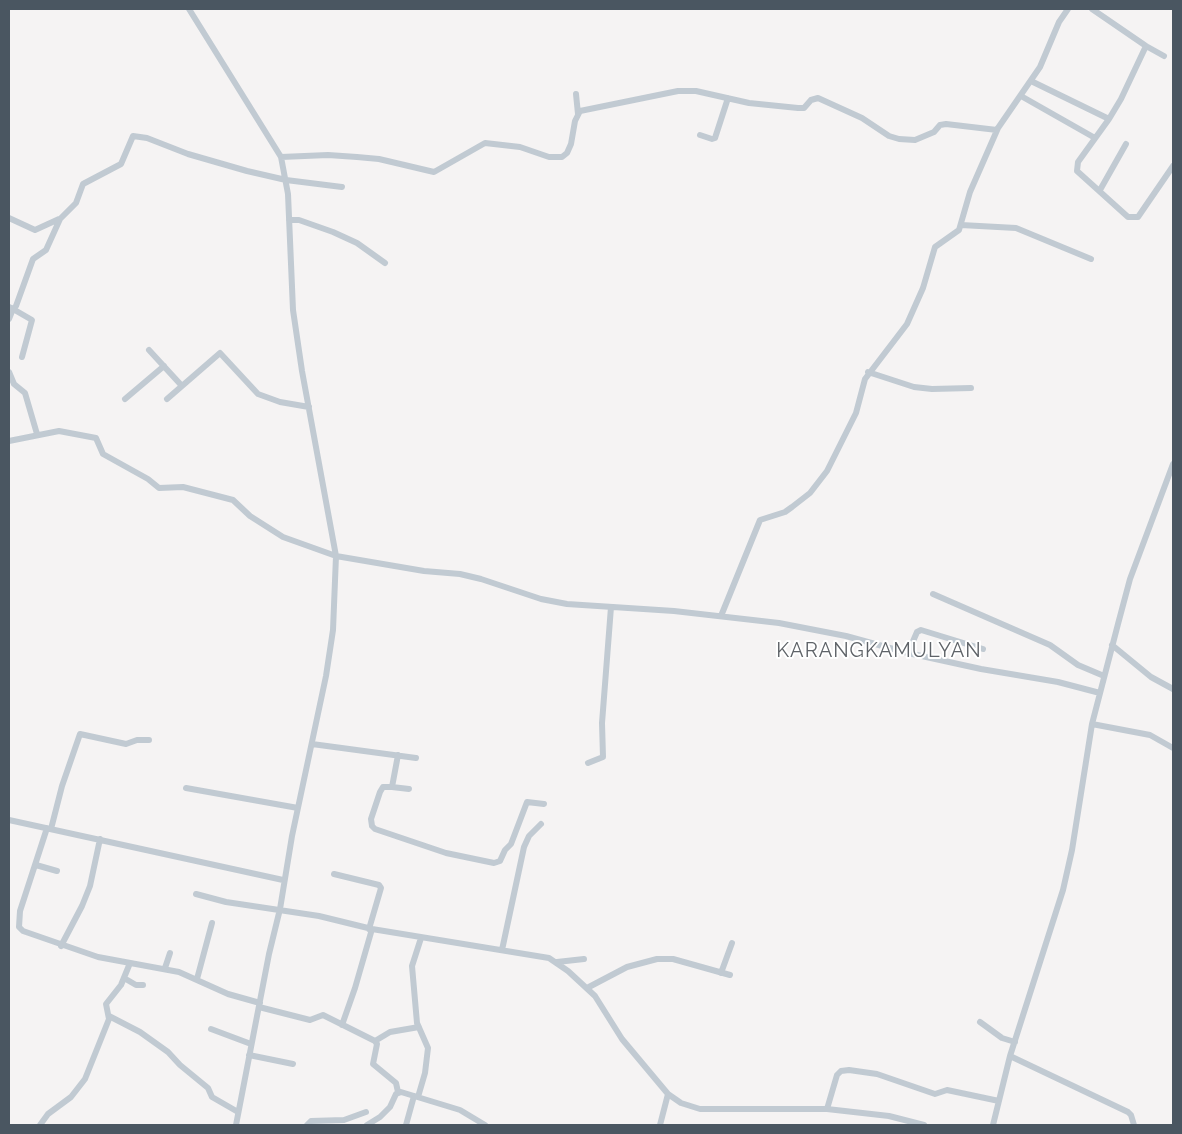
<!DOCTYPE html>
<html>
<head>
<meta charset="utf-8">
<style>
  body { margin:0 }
  #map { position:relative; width:1182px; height:1134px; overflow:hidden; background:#f5f3f3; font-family:Raleway,sans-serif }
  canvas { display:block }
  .frame { position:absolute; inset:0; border:10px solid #4a5661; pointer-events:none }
</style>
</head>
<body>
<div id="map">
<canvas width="1182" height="1134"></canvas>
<div class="frame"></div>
</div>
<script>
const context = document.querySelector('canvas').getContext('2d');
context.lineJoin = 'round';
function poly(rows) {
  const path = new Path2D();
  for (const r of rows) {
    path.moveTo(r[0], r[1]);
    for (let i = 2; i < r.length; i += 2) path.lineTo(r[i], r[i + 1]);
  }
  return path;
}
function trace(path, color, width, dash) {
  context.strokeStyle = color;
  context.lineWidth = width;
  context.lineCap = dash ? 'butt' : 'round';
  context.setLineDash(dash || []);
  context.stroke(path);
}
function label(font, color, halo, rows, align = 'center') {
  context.font = font + ' Raleway,sans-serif';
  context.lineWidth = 4;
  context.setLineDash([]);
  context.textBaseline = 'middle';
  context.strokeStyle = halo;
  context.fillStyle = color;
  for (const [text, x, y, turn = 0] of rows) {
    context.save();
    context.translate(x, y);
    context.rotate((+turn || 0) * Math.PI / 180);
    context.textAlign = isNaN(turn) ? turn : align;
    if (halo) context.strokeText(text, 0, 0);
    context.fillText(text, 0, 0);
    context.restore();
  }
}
trace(poly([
  [189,9,281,157,288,194,293,310,302,371,336,556,333,630,326,676,292,836,280,909,269,954,236,1125],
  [1092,9,1146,46,1164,56],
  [1031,81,1109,119,1121,99,1146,46],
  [576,94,578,114],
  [1021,96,1095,138],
  [1109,119,1078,162,1077,171,1128,217,1138,217,1173,166],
  [700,135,712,139,715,138,728,98],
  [281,157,328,155,357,157,379,159,434,172,485,143,520,147,549,157,562,157,567,153,571,144,575,121,580,111,678,91,696,91,749,103,798,108,804,108,811,100,818,98,862,118,889,136,899,139,915,140,934,132,940,125,946,124,997,130],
  [1100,190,1126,144],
  [9,218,35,230,59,219],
  [289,220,299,220,333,232,357,243,385,263],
  [961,225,1016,228,1091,259],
  [9,307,13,309,16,306,33,259,46,250,60,219,76,203,83,184,121,164,133,136,147,138,188,154,247,171,286,180,342,187],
  [9,319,13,309,32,320,22,357],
  [149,350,182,386],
  [9,372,14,384,25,393,37,434],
  [868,372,914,387,932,389,971,388],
  [125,399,164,366],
  [167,399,220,353,258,394,280,402,309,407],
  [9,441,59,431,96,438,103,454,148,479,159,488,183,487,233,500,250,516,283,537,336,556,424,571,460,574,481,579,541,599,567,604,674,611,779,623,846,636,908,653,981,669,1058,682,1100,693],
  [933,594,1050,645,1078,665,1104,676],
  [721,616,760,520,785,512,792,507,810,493,827,471,856,413,865,379,907,324,923,288,935,247,959,230,970,192,998,128,1040,67,1059,22,1068,9],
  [1112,645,1151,677,1173,689],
  [908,653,917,632,921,630,983,649],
  [1092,724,1150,735,1173,748],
  [312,744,416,758],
  [398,755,392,787,409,789],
  [588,763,603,757,602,723,611,607],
  [392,787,383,787,380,792,371,819,372,826,375,829,446,853,494,863,500,861,505,850,511,844,527,802,544,804],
  [186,788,298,808],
  [9,820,283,880],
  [47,828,20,911,19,927,23,931,98,957,179,972,228,994,260,1003],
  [51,829,62,786,80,734,126,744,137,740,149,740],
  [36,865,57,871],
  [334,874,379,885,381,888,369,929],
  [196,894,226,902,319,916,372,929,549,958,568,971,595,996,622,1039,668,1094,660,1125],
  [61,946,82,906,90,886,100,839],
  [502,950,524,847,529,836,541,824],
  [557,962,584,959],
  [165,968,170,953],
  [721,973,732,943],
  [124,978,136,985,143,985],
  [197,979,212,923],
  [587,988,627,967,657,959,673,959,730,975],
  [259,1007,310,1020,323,1015,375,1041,377,1044,373,1064,396,1083,398,1092],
  [109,1016,140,1032,168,1052,180,1065,208,1088,212,1097,238,1112],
  [980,1022,1002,1038,1015,1042],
  [342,1025,355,988,372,929],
  [211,1029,251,1044],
  [375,1041,390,1032,419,1027],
  [249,1055,293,1064],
  [1010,1056,1128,1112,1131,1115,1134,1125],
  [668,1094,681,1103,700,1109,827,1109,889,1116,924,1125],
  [418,1097,425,1073,428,1048,417,1023,412,966,421,938],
  [827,1109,837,1075,841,1071,849,1070,877,1074,935,1094,947,1090,999,1101],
  [40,1125,48,1114,71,1097,85,1079,109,1019,106,1004,121,985,130,963],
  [307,1125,311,1121,344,1120,366,1112],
  [367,1125,380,1117,390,1107,396,1094,401,1092,460,1110,485,1125],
  [406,1125,414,1096],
  [993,1125,1010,1056,1063,890,1072,850,1092,724,1118,624,1130,579,1173,464]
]), '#c1cad2', 6);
context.letterSpacing = '1px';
label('20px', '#5f6368', '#fff', [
  ["KARANGKAMULYAN",879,651]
]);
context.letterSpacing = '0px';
</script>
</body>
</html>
